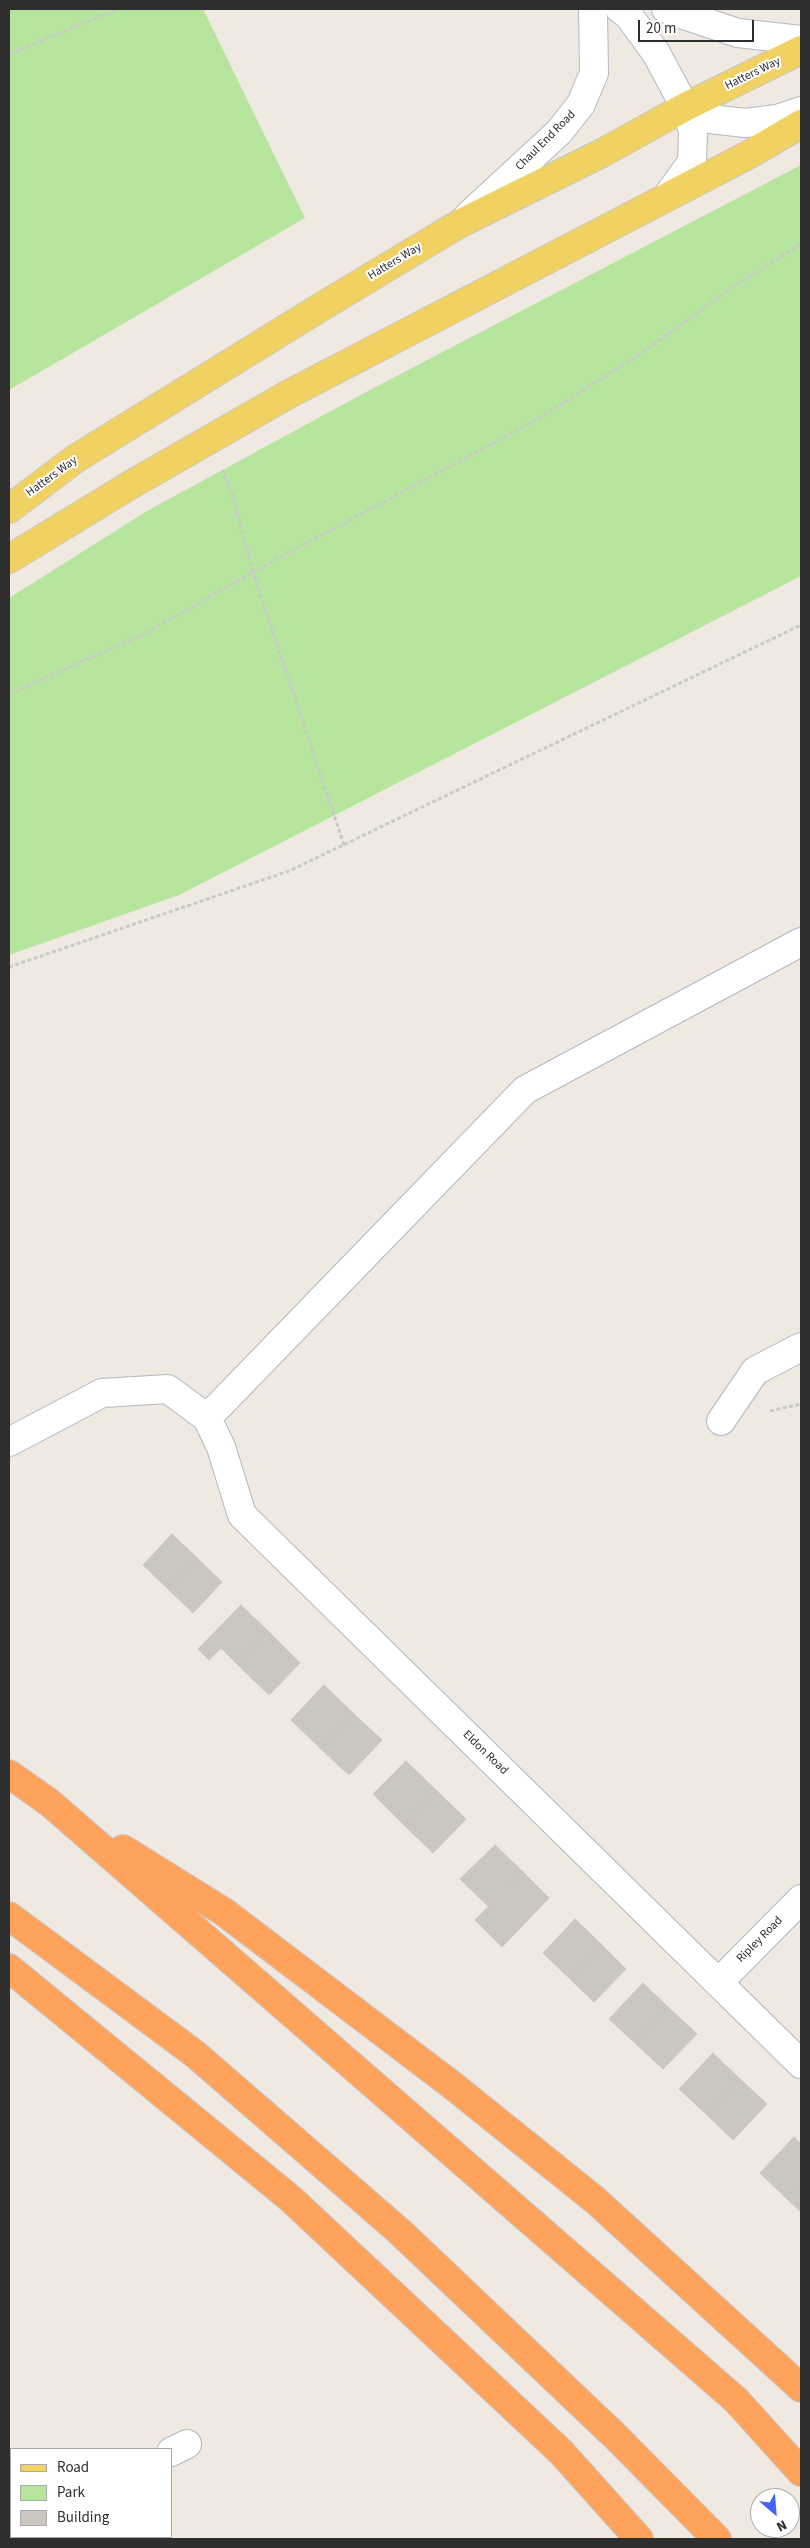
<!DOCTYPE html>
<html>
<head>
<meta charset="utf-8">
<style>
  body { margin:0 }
  #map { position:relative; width:810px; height:2548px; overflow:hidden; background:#efe9e1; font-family:"Source Sans 3",sans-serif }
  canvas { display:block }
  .frame { position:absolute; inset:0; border:10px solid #2e2e2e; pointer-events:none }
  .legend { position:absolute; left:10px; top:2448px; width:162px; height:90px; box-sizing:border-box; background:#fff; border:1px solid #ababab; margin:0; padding:6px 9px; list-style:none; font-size:15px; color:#2e2e2e }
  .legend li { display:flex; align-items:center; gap:10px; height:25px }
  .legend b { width:25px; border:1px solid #ababab }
  .north { position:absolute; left:750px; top:2488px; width:50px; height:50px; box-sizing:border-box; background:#fff; border:1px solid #ababab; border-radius:50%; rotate:153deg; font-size:14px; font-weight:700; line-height:20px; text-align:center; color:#2e2e2e }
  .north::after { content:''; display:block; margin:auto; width:18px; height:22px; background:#4264fb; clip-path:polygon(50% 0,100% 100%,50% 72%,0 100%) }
  .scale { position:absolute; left:638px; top:20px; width:116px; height:22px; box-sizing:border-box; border:2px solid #2e2e2e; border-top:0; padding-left:6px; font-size:15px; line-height:18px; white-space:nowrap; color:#2e2e2e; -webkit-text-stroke:4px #fff; paint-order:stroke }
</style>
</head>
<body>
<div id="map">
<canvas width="810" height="2548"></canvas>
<div class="frame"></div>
<ul class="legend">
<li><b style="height:6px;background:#f2d163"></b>Road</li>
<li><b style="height:14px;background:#b6e59e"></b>Park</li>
<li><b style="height:14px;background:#cbc7bf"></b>Building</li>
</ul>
<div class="north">N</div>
<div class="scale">20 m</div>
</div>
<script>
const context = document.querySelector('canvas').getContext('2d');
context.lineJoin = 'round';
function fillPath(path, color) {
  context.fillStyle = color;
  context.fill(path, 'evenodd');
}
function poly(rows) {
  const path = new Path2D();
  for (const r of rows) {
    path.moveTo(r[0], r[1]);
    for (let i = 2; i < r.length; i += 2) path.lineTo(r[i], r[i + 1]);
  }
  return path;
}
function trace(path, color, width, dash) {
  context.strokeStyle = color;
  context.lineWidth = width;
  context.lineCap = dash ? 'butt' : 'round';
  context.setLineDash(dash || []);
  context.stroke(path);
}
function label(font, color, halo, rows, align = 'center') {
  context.font = font + ' "Source Sans 3",sans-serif';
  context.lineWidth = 4;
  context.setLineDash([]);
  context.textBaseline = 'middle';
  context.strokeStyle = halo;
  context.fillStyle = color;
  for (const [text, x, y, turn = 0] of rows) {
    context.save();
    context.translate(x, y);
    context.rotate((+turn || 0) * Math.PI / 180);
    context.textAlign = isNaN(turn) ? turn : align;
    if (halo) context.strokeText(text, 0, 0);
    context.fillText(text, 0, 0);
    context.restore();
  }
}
fillPath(poly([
  [9,9,203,9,305,218,9,390],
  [801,165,801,576,179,895,9,955,9,598,147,511,366,392]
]), '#b6e59e');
const building = poly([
  [172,1534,197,1558,168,1589,143,1565,172,1534],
  [197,1558,222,1582,193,1613,168,1589,197,1558],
  [241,1605,270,1633,238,1665,221,1648,209,1660,198,1649,241,1605],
  [270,1633,300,1663,269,1695,238,1665,270,1633],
  [324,1685,354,1714,321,1749,291,1720,324,1685],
  [354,1714,382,1740,349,1775,321,1749,354,1714],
  [406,1761,438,1792,405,1826,373,1794,406,1761],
  [438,1792,466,1819,433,1853,405,1826,438,1792],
  [495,1845,523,1872,489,1907,460,1879,495,1845],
  [523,1872,549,1898,502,1947,475,1920,523,1872],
  [575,1919,601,1944,569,1978,543,1953,575,1919],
  [601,1944,626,1969,594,2002,569,1978,601,1944],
  [643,1983,669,2008,636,2044,609,2019,643,1983],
  [669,2008,697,2034,663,2069,636,2044,669,2008],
  [713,2053,740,2079,706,2114,679,2089,713,2053],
  [740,2079,767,2104,733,2140,706,2114,740,2079],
  [794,2137,801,2144,801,2183,786,2198,760,2173,794,2137],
  [801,2183,801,2212,786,2198,801,2183]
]);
fillPath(building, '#cbc7bf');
trace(building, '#cbc5ba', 1);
const street = poly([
  [207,1418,221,1447,242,1515,801,2064],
  [721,1421,755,1371,801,1347],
  [9,1442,102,1393,168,1389,207,1418,525,1090,801,942],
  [719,1982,801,1899],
  [171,2452,187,2444],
  [9,2536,11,2535]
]);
const secondary = poly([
  [620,9,629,16,656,53,685,107,693,131,692,162,668,195],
  [666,9,738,33,801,40],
  [685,107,710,119,745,123,777,119,801,111],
  [468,216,559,132,581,104,594,73,593,9]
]);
const primary = poly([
  [9,509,75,459,321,307,459,224,604,152,685,107,801,50],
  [9,559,132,484,289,394,750,154,801,124]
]);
const highway = poly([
  [9,1774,50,1803,736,2400,801,2472],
  [123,1849,224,1912,452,2085,595,2200,801,2388],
  [9,1916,195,2054,399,2231,614,2435,717,2539],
  [9,1968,291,2199,561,2452,639,2539]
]);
trace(street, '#b4b7c1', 30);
trace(secondary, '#b4b7c1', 30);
trace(primary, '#c9c9c9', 30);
trace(highway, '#c9c9c9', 30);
trace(poly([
  [9,54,118,9],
  [9,694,146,633,253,572,232,493,222,470],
  [344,845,253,572,531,423,640,354,734,286,801,244],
  [9,967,289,871,801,625],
  [770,1411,801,1404]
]), '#c9c9c9', 3, [4, 2.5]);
trace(street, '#fff', 28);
trace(secondary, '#fff', 28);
trace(primary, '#f2d163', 28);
trace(highway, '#ffa35c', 28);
label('12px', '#2e2e2e', '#fff', [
  ["Hatters Way",753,74,-26],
  ["Chaul End Road",546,141,-45],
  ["Hatters Way",395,262,-31],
  ["Hatters Way",52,477,-36],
  ["Eldon Road",485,1753,44],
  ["Ripley Road",760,1940,-45]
]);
</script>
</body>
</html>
